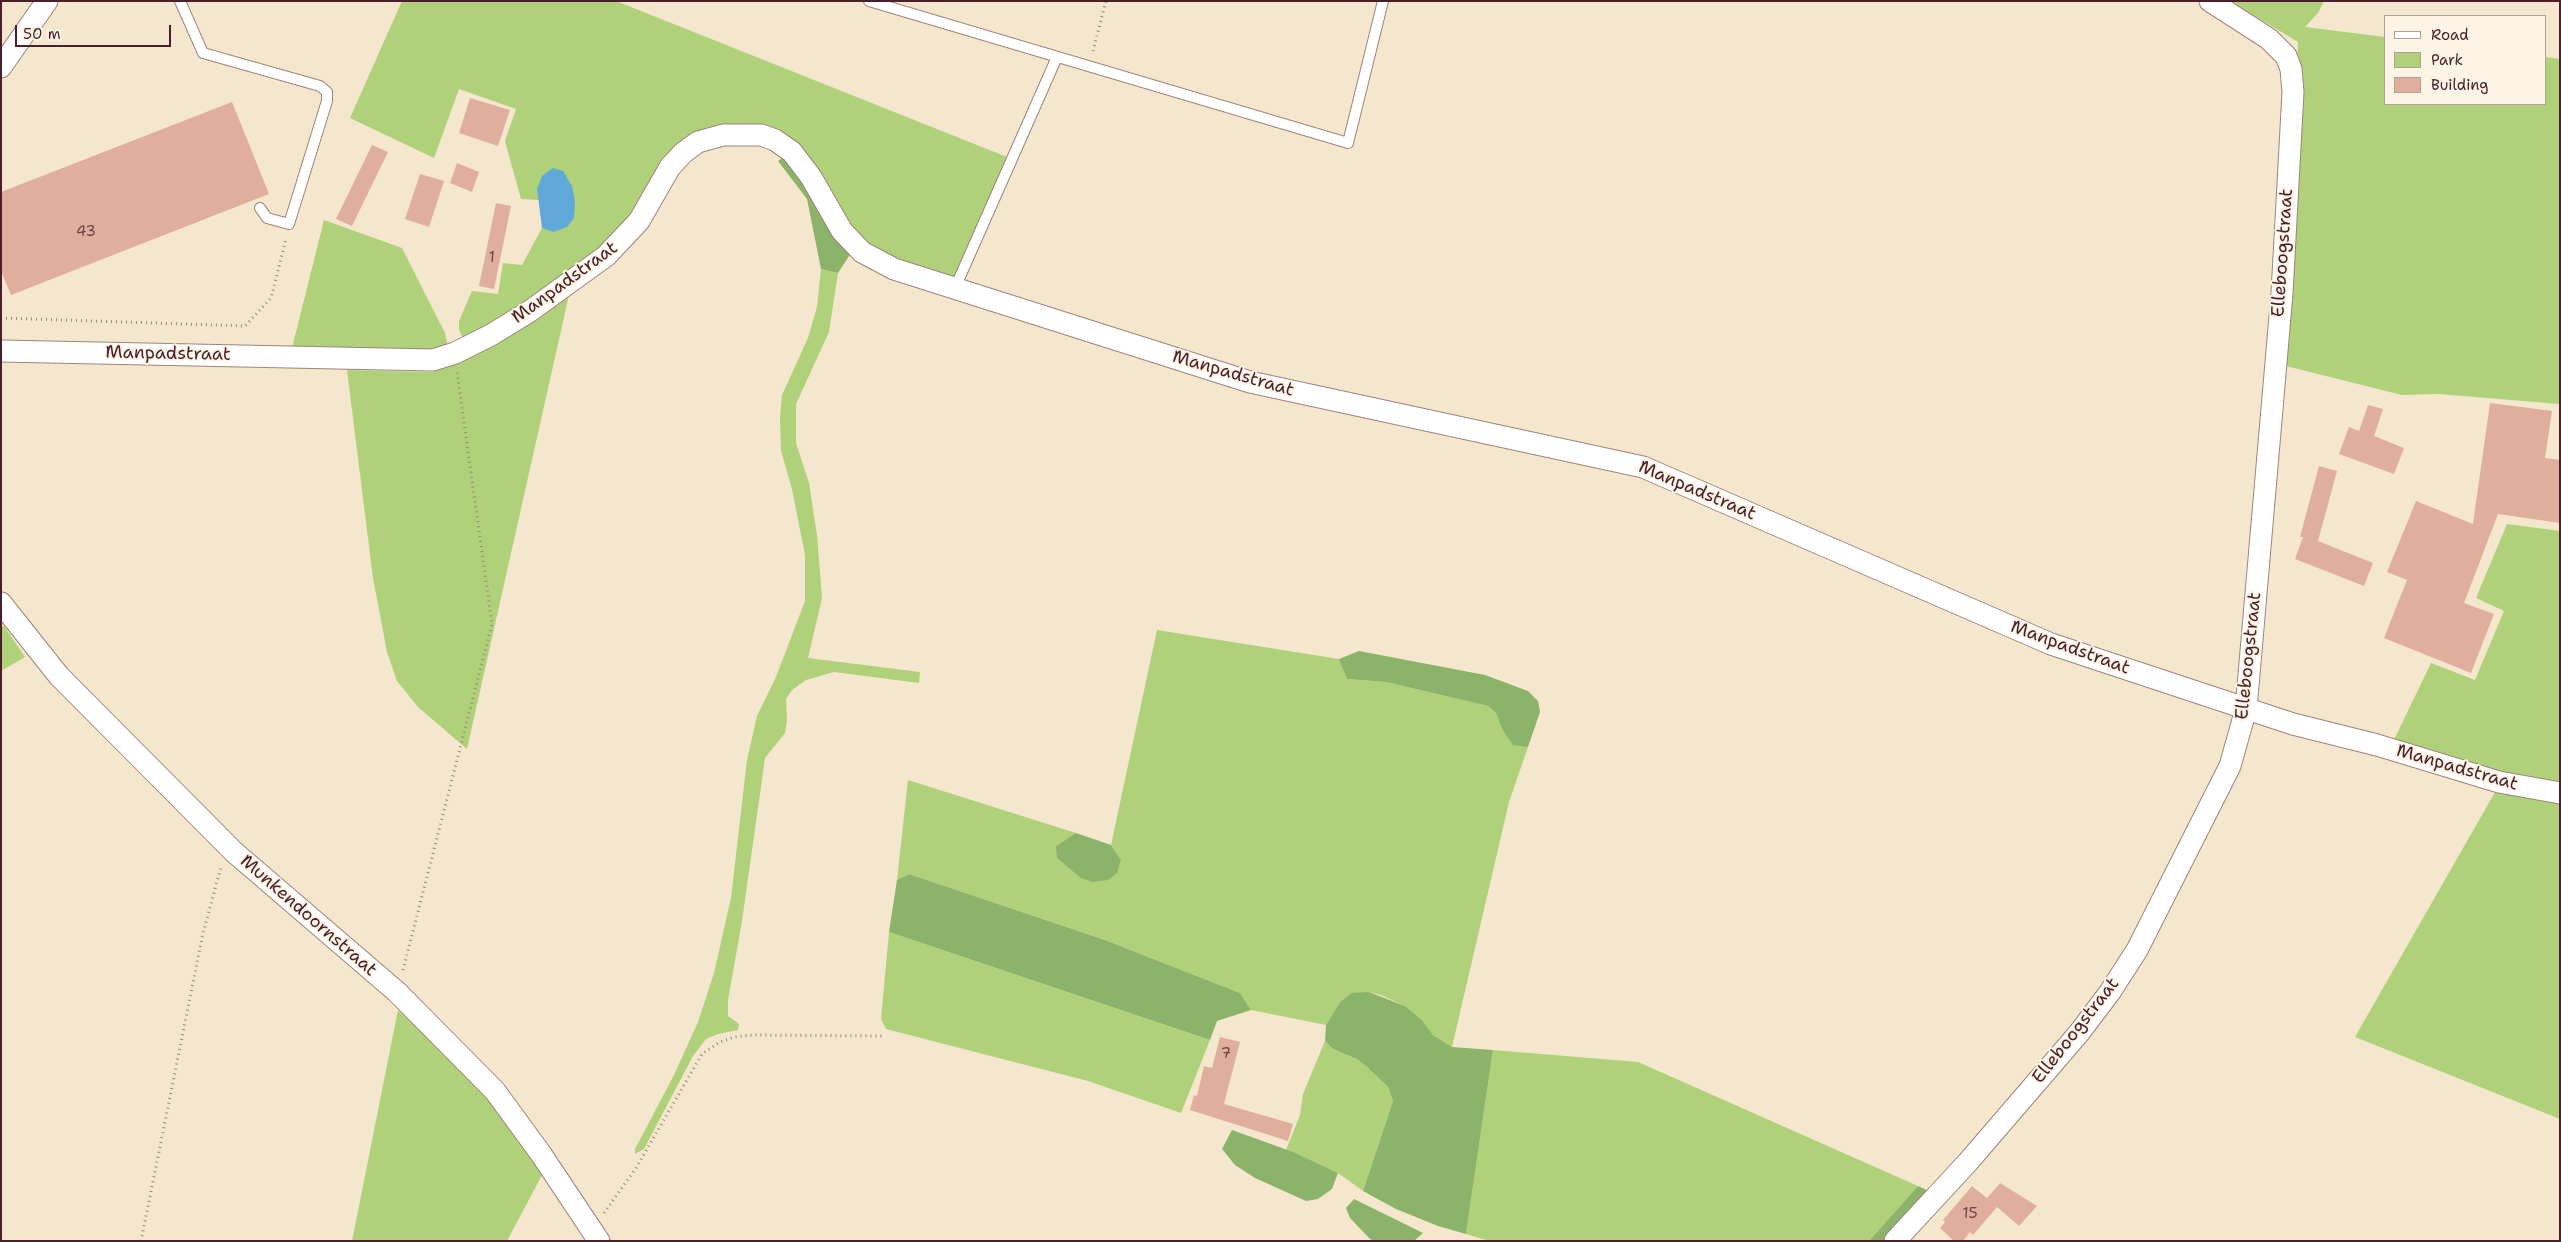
<!DOCTYPE html>
<html>
<head>
<meta charset="utf-8">
<style>
  body { margin:0 }
  #map { position:relative; width:2561px; height:1242px; overflow:hidden; background:#f4e7cd; font-family:"Shantell Sans",sans-serif }
  canvas { display:block }
  .frame { position:absolute; inset:0; border:2px solid #4a1f2b; pointer-events:none }
  .legend { position:absolute; left:2384px; top:15px; width:162px; height:90px; box-sizing:border-box; background:#fcf5e5; border:1px solid #b59f9b; margin:0; padding:6px 9px; list-style:none; font-size:15px; color:#4a1f2b }
  .legend li { display:flex; align-items:center; gap:10px; height:25px }
  .legend b { width:25px; border:1px solid #b59f9b }
  .scale { position:absolute; left:15px; top:25px; width:156px; height:22px; box-sizing:border-box; border:2px solid #4a1f2b; border-top:0; padding-left:6px; font-size:15px; line-height:18px; white-space:nowrap; color:#4a1f2b; -webkit-text-stroke:4px #fcf5e5; paint-order:stroke }
</style>
</head>
<body>
<div id="map">
<canvas width="2561" height="1242"></canvas>
<div class="frame"></div>
<ul class="legend">
<li><b style="height:6px;background:#fff"></b>Road</li>
<li><b style="height:14px;background:#afd179"></b>Park</li>
<li><b style="height:14px;background:#e0ae9c"></b>Building</li>
</ul>
<div class="scale">50 m</div>
</div>
<script>
const context = document.querySelector('canvas').getContext('2d');
context.lineJoin = 'round';
function fillPath(path, color) {
  context.fillStyle = color;
  context.fill(path, 'evenodd');
}
function poly(rows) {
  const path = new Path2D();
  for (const r of rows) {
    path.moveTo(r[0], r[1]);
    for (let i = 2; i < r.length; i += 2) path.lineTo(r[i], r[i + 1]);
  }
  return path;
}
function trace(path, color, width, dash) {
  context.strokeStyle = color;
  context.lineWidth = width;
  context.lineCap = dash ? 'butt' : 'round';
  context.setLineDash(dash || []);
  context.stroke(path);
}
function label(font, color, halo, rows, align = 'center') {
  context.font = font + ' "Shantell Sans",sans-serif';
  context.lineWidth = 4;
  context.setLineDash([]);
  context.textBaseline = 'middle';
  context.strokeStyle = halo;
  context.fillStyle = color;
  for (const [text, x, y, turn = 0] of rows) {
    context.save();
    context.translate(x, y);
    context.rotate((+turn || 0) * Math.PI / 180);
    context.textAlign = isNaN(turn) ? turn : align;
    if (halo) context.strokeText(text, 0, 0);
    context.fillText(text, 0, 0);
    context.restore();
  }
}
fillPath(poly([
  [402,1,616,1,1012,159,959,282,901,264,864,245,792,143,701,134,635,215,598,255,468,339,462,336,459,330,459,321,472,291,498,294,503,263,522,265,542,228,553,232,537,189,539,200,521,199,505,141,516,109,459,89,434,158,350,118],
  [2230,1,2324,1,2318,13,2305,27,2385,37,2385,104,2545,104,2545,57,2560,59,2560,404,2438,394,2402,395,2282,365,2287,320,2298,42],
  [324,220,402,248,445,333,448,348,435,353,291,352],
  [821,269,838,273,829,332,796,404,796,443,809,483,817,535,822,598,808,658,920,672,919,683,834,672,806,680,792,690,786,699,787,720,785,733,765,758,742,921,728,1000,728,1016,739,1024,738,1030,718,1034,706,1039,693,1056,644,1149,635,1154,635,1149,674,1075,698,1022,714,973,731,898,747,760,757,716,776,677,805,601,805,555,792,489,781,451,780,418,782,395,808,338,817,307],
  [569,295,467,749,418,707,397,681,387,652,373,578,347,370,433,372,474,353],
  [2507,524,2560,531,2560,784,2492,771,2392,744,2431,663,2475,680,2504,611,2476,598],
  [4,626,25,657,1,671,1,627],
  [1157,630,1339,659,1348,679,1386,682,1488,706,1496,713,1502,729,1513,744,1528,747,1509,802,1452,1047,1433,1035,1422,1020,1405,1006,1381,995,1369,992,1340,1002,1326,1025,1251,1010,1240,993,1105,940,909,874,897,880,908,780,1076,833,1056,846,1121,860,1111,845],
  [2498,787,2560,799,2560,1119,2355,1037],
  [889,932,1210,1040,1181,1113,1088,1081,886,1029,881,1019],
  [398,1010,442,1050,495,1105,542,1175,507,1241,352,1241],
  [1325,1041,1333,1049,1357,1059,1367,1067,1388,1087,1393,1101,1363,1191,1338,1173,1286,1150,1300,1115,1303,1094],
  [1493,1050,1638,1062,1918,1186,1869,1241,1489,1241,1466,1234]
]), '#afd179');
fillPath(poly([
  [784,157,791,161,851,253,838,273,821,269,807,199,778,161],
  [1359,651,1485,675,1528,691,1538,701,1540,712,1528,747,1513,745,1502,729,1496,713,1488,706,1386,682,1347,679,1339,659],
  [1076,833,1111,845,1121,860,1117,873,1108,880,1093,882,1081,878,1057,858,1056,846],
  [909,874,1105,940,1240,993,1251,1010,1217,1021,1210,1040,889,932,897,880],
  [1369,992,1405,1006,1422,1020,1433,1035,1452,1047,1493,1050,1466,1234,1438,1226,1396,1209,1363,1191,1393,1101,1388,1087,1367,1067,1357,1059,1333,1049,1325,1041,1326,1025,1340,1002,1352,993],
  [1232,1130,1293,1152,1338,1173,1332,1189,1318,1199,1306,1201,1255,1178,1235,1165,1222,1149],
  [1918,1186,1929,1191,1885,1241,1869,1241],
  [1354,1199,1423,1233,1414,1241,1375,1241,1370,1239,1350,1218,1346,1208]
]), '#8bb369');
fillPath(poly([
  [553,168,563,171,572,186,575,202,574,218,567,227,553,232,542,228,537,189,542,176]
]), '#60a8d7');
fillPath(poly([
  [470,98,510,110,498,146,459,133],
  [232,102,269,194,11,295,1,271,1,192],
  [372,145,388,152,352,226,336,219],
  [457,163,479,172,472,192,450,183],
  [420,174,444,181,429,227,405,219],
  [496,203,511,206,494,289,479,286],
  [2490,403,2552,411,2545,458,2560,460,2560,523,2498,514,2464,603,2494,614,2471,673,2384,638,2407,580,2387,572,2416,501,2473,524],
  [2368,405,2383,409,2374,436,2404,448,2394,474,2339,454,2349,427,2359,431],
  [2319,466,2337,471,2318,541,2373,563,2364,586,2295,559,2303,537,2300,537],
  [1220,1037,1240,1042,1224,1104,1293,1124,1288,1141,1190,1110,1194,1095,1197,1096,1204,1066,1212,1068],
  [2000,1183,2037,1206,2019,1226,1997,1207,1973,1235,1970,1232,1963,1241,1954,1241,1940,1228,1945,1222,1943,1220,1972,1186,1987,1198]
]), '#e0ae9c');
const lane = poly([
  [180,1,203,53,320,86,327,92,327,101,289,224,267,218,260,208],
  [869,1,1348,143,1383,1],
  [955,288,1057,57]
]);
const street = poly([
  [1,67,47,1],
  [1,351,433,360,455,353,491,335,530,311,606,256,639,221,670,167,683,153,698,142,723,135,761,135,775,140,792,152,811,177,842,231,862,252,894,269,1250,382,1643,467,2051,644,2293,724,2377,745,2499,782,2560,793],
  [1,603,59,676,234,852,397,992,495,1091,541,1154,599,1241],
  [1895,1241,1968,1162,2079,1033,2110,992,2137,950,2230,766,2246,709,2282,293,2293,92,2291,69,2286,56,2269,39,2210,1]
]);
trace(lane, '#9f837c', 12);
trace(street, '#9f837c', 23);
trace(poly([
  [1093,51,1106,1],
  [1,318,245,326,271,298,286,239],
  [403,970,492,624,457,372],
  [604,1213,636,1168,702,1054,720,1042,734,1037,752,1035,885,1036],
  [141,1241,203,933,221,867]
]), '#9f837c', 3, [1, 4]);
trace(lane, '#fff', 10);
trace(street, '#fff', 21);
label('15px', '#704347', null, [
  ["43",86,232],
  ["1",492,258],
  ["7",1226,1054],
  ["15",1970,1214]
]);
label('18px', '#4a1f2b', '#fcf5e5', [
  ["Elleboogstraat",2283,253,-86],
  ["Manpadstraat",565,283,-36],
  ["Manpadstraat",168,354,1],
  ["Manpadstraat",1233,374,16],
  ["Manpadstraat",1697,491,23],
  ["Manpadstraat",2070,648,20],
  ["Elleboogstraat",2249,656,-84],
  ["Manpadstraat",2457,768,16],
  ["Munkendoornstraat",308,916,41],
  ["Elleboogstraat",2076,1031,-52]
]);
</script>
</body>
</html>
